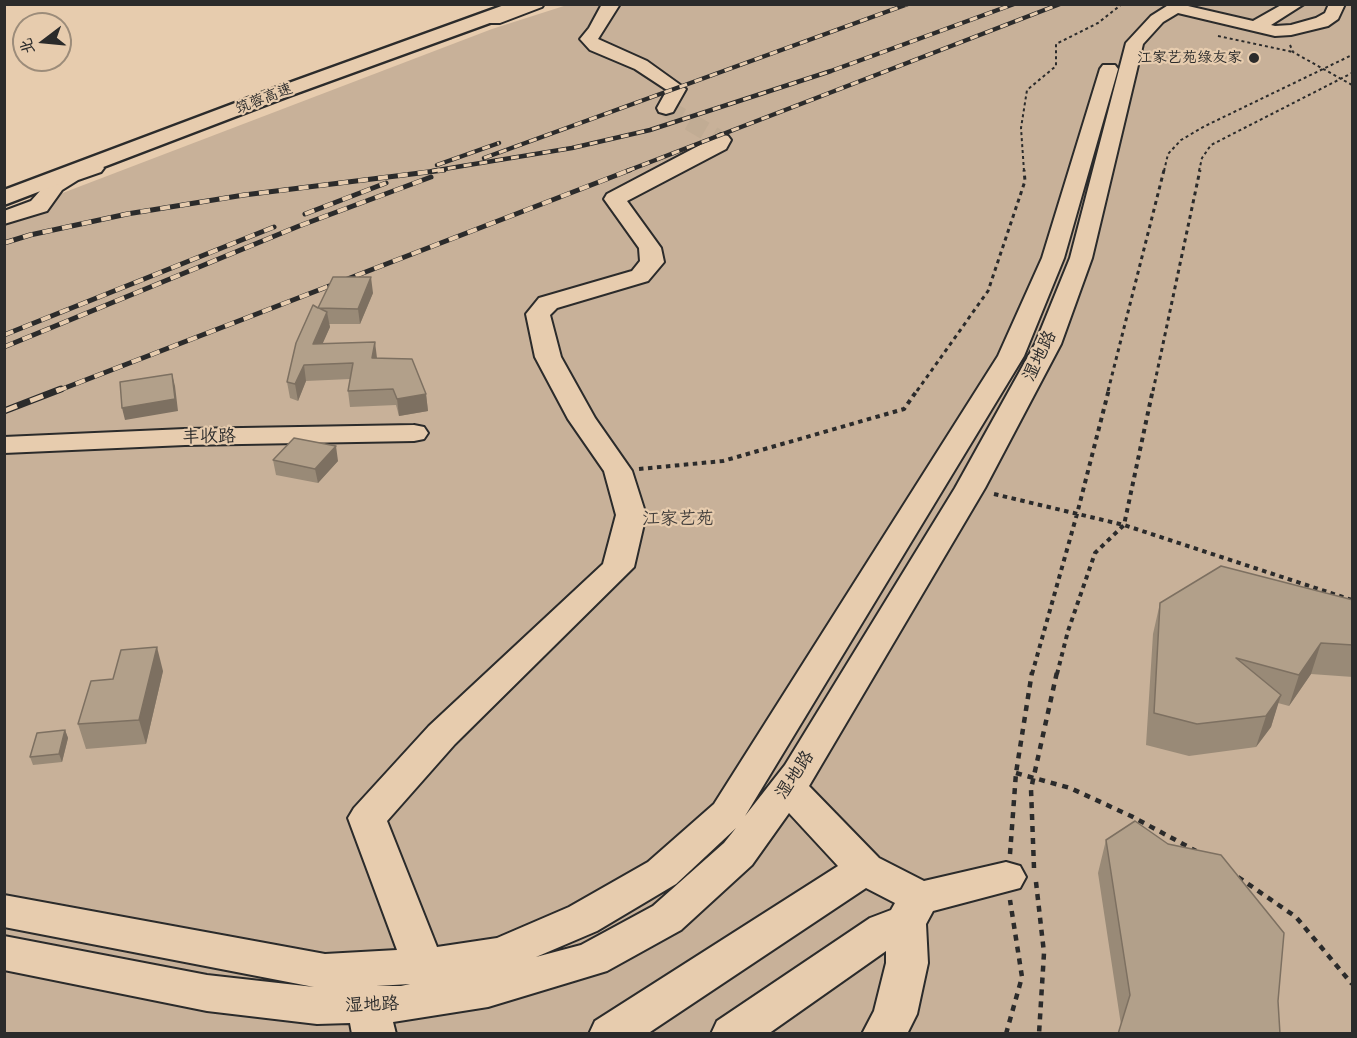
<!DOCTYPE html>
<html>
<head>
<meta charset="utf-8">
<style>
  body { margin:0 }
  #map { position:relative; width:1357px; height:1038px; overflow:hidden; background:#e7ccae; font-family:"Patrick Hand","LXGW WenKai TC",sans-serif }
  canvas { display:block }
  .frame { position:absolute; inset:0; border:6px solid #2b2b2b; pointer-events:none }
  .north { position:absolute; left:12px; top:12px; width:60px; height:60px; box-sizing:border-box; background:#e7ccae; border:2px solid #9c8c7a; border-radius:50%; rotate:254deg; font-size:16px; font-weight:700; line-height:24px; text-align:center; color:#2b2b2b }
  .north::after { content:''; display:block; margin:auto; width:21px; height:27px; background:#2b2b2b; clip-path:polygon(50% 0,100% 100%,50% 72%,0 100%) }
</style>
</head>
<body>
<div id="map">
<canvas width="1357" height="1038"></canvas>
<div class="frame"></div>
<div class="north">北</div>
</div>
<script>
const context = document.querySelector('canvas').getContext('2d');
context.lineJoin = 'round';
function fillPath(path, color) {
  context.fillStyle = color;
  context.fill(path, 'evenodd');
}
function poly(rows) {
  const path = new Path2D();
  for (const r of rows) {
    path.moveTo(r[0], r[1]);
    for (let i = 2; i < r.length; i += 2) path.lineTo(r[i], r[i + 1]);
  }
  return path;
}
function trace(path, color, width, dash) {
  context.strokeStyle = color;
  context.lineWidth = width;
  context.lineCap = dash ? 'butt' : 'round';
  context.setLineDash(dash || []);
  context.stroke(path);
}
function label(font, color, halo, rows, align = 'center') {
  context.font = font + ' "Patrick Hand","LXGW WenKai TC",sans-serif';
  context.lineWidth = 4.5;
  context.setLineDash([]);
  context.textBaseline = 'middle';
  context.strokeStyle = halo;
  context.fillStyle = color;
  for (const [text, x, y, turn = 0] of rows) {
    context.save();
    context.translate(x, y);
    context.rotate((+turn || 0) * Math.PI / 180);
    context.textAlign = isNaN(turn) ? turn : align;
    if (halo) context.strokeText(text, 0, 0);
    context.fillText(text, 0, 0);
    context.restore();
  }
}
fillPath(poly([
  [567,5,1352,5,1352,1033,5,1034,5,215,492,29]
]), '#c8b199');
trace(poly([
  [666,108,721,140]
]), '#c1ac94', 18, [18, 9]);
const minor = poly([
  [520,4,544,4,542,7,500,23,488,23,486,20,488,17,520,4],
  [602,4,620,4,598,39,647,61,686,89,673,112,666,114,659,112,657,108,667,90,635,69,590,50,580,39,589,28,602,4],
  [1170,4,1190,4,1188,6,1253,21,1283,4,1304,4,1271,25,1275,26,1291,25,1316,18,1325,13,1329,4,1345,4,1338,19,1328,26,1291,35,1275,36,1178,13,1163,22,1143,44,1092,258,1061,344,985,488,809,786,879,858,924,881,1006,862,1020,866,1026,877,1020,888,933,911,926,924,928,963,917,1014,907,1034,862,1034,874,1011,886,963,886,951,768,1034,711,1034,717,1021,870,918,891,910,895,903,866,888,647,1034,589,1034,595,1021,838,866,789,813,752,865,681,930,607,971,488,1007,393,1022,396,1034,352,1034,350,1023,317,1024,207,1011,4,970,4,936,207,975,314,987,4,927,4,895,325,954,397,950,348,818,354,808,429,726,603,564,616,515,604,471,568,419,535,357,526,314,539,298,632,271,640,261,639,248,604,199,607,194,721,134,728,136,731,140,726,149,627,201,661,248,664,262,648,281,557,308,550,315,561,357,595,418,632,471,646,515,634,567,455,744,387,821,437,947,497,938,569,907,648,862,714,804,998,356,1042,258,1100,69,1103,65,1115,65,1118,69,1064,258,1024,356,745,816,785,765,955,488,1035,344,1070,258,1126,43,1151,16,1170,4],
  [736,828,724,843,653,906,581,945,536,957,597,931,676,884,736,828],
  [410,984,401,986,376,986,410,984],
  [94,162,101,164,104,168,101,172,78,180,62,190,47,211,4,224,4,211,31,201,48,182,64,172,94,162],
  [414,425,424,427,428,433,424,439,414,441,185,445,4,453,4,437,185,429,414,425]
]);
const highway = poly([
  [507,4,533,4,531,8,289,96,4,205,4,190,275,88,507,4]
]);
trace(minor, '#2b2b2b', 4);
trace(highway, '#2b2b2b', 5);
trace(poly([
  [1218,36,1293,52],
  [1290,45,1293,52,1352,85],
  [1024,171,1021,128,1027,90,1056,66,1056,44,1098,23,1122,4],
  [1164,171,1168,154,1181,140,1205,126,1352,55],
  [1199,171,1202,158,1211,145,1352,73]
]), '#2b2b2b', 2, [3, 3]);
trace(poly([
  [917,391,988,291,1025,181,1024,170],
  [1108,391,1164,170],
  [1153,391,1200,170]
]), '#2b2b2b', 3, [4, 4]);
trace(poly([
  [639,469,723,461,904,409,918,389],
  [994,494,1124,525,1352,600],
  [1032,674,1077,514,1109,389],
  [1057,674,1068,631,1095,553,1124,525,1153,389]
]), '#2b2b2b', 4, [4.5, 4.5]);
trace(poly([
  [1016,773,1070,788,1131,816,1196,851],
  [1010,854,1016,773,1032,672],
  [1034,868,1031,789,1057,672],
  [1238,877,1296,917,1352,984],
  [1036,882,1044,953,1039,1034],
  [1006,1034,1022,977,1010,900]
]), '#2b2b2b', 4.5, [6, 6]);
fillPath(minor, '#e7ccae');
fillPath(highway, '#e7ccae');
const railFar2 = poly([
  [484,158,908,4],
  [437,165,499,143],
  [432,171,572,148,650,130,831,71,1014,4],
  [627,171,1060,4]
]);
const railFar1 = poly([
  [305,214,386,183],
  [4,243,30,235,127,214,244,195,444,170],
  [4,335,274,227],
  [4,347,299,226,431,177],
  [57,391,630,170]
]);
const rail = poly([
  [4,411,61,389]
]);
trace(railFar2, '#2b2b2b', 4.5);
trace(railFar1, '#2b2b2b', 5);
trace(rail, '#2b2b2b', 7);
trace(railFar2, '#e7ccae', 3, [8]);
trace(railFar1, '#e7ccae', 4, [10]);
trace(rail, '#e7ccae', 4.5, [14]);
fillPath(poly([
  [373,293,360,324,329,324,330,327,322,344,377,358,426,394,428,411,399,416,396,405,350,407,348,391,350,379,306,381,298,401,290,398,287,382,318,308],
  [273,460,338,461,318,483,276,475],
  [1353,600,1353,677,1311,674,1289,706,1278,703,1271,727,1256,747,1189,756,1146,745,1153,634,1160,603],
  [163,671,146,744,86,749,78,724,113,679],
  [65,730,68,738,62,762,33,765,30,757],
  [1106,840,1278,1001,1121,1025,1098,873]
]), '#998a77');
fillPath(poly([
  [371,277,373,293,360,324,358,309],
  [327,312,330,327,315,361,313,344],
  [375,342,377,358,372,358],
  [304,365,306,381,298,401,295,384],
  [172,374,175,386,178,411,125,420,122,408],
  [426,394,428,411,399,416,397,399],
  [336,446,338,461,318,483,315,469],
  [1321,643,1311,674,1289,706,1299,675],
  [157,647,163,671,146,744,139,720],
  [1281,695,1271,727,1256,747,1266,716],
  [65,730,68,738,62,762,59,754]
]), '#7d7061');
const building = poly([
  [333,277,371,277,358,309,319,308,327,312,313,344,375,342,372,358,412,359,426,394,397,399,393,389,348,391,353,363,304,365,295,384,287,382,296,343,313,305,318,308,333,277],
  [172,374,175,399,122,408,120,382,172,374],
  [294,438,336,446,315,469,273,460,294,438],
  [1221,566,1353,600,1353,645,1321,643,1299,675,1236,658,1281,695,1266,716,1197,724,1154,713,1160,603,1221,566],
  [157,647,139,720,78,724,91,681,113,679,121,650,157,647],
  [65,730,59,754,30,757,37,733,65,730],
  [1135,821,1168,844,1221,855,1284,933,1278,1001,1280,1034,1118,1034,1130,995,1106,840,1135,821]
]);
fillPath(building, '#b2a08a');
trace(building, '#7d7061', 1.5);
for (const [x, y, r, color] of [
  [1254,58,6,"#2b2b2b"]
]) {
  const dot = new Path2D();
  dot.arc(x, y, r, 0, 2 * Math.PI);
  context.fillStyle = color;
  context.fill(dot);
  trace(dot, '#e7ccae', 2);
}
label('15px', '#2b2b2b', '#e7ccae', [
  ["江家艺苑绿友家",1242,58]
], 'right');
label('15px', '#2b2b2b', '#e7ccae', [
  ["筑蓉高速",264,99,-21]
]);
label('18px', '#2b2b2b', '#e7ccae', [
  ["湿地路",1040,356,-64],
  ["丰收路",209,437,-1],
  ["湿地路",795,775,-56],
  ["湿地路",372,1005,-2]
]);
label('18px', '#433f3c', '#e7ccae', [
  ["江家艺苑",678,519]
]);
</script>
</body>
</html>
